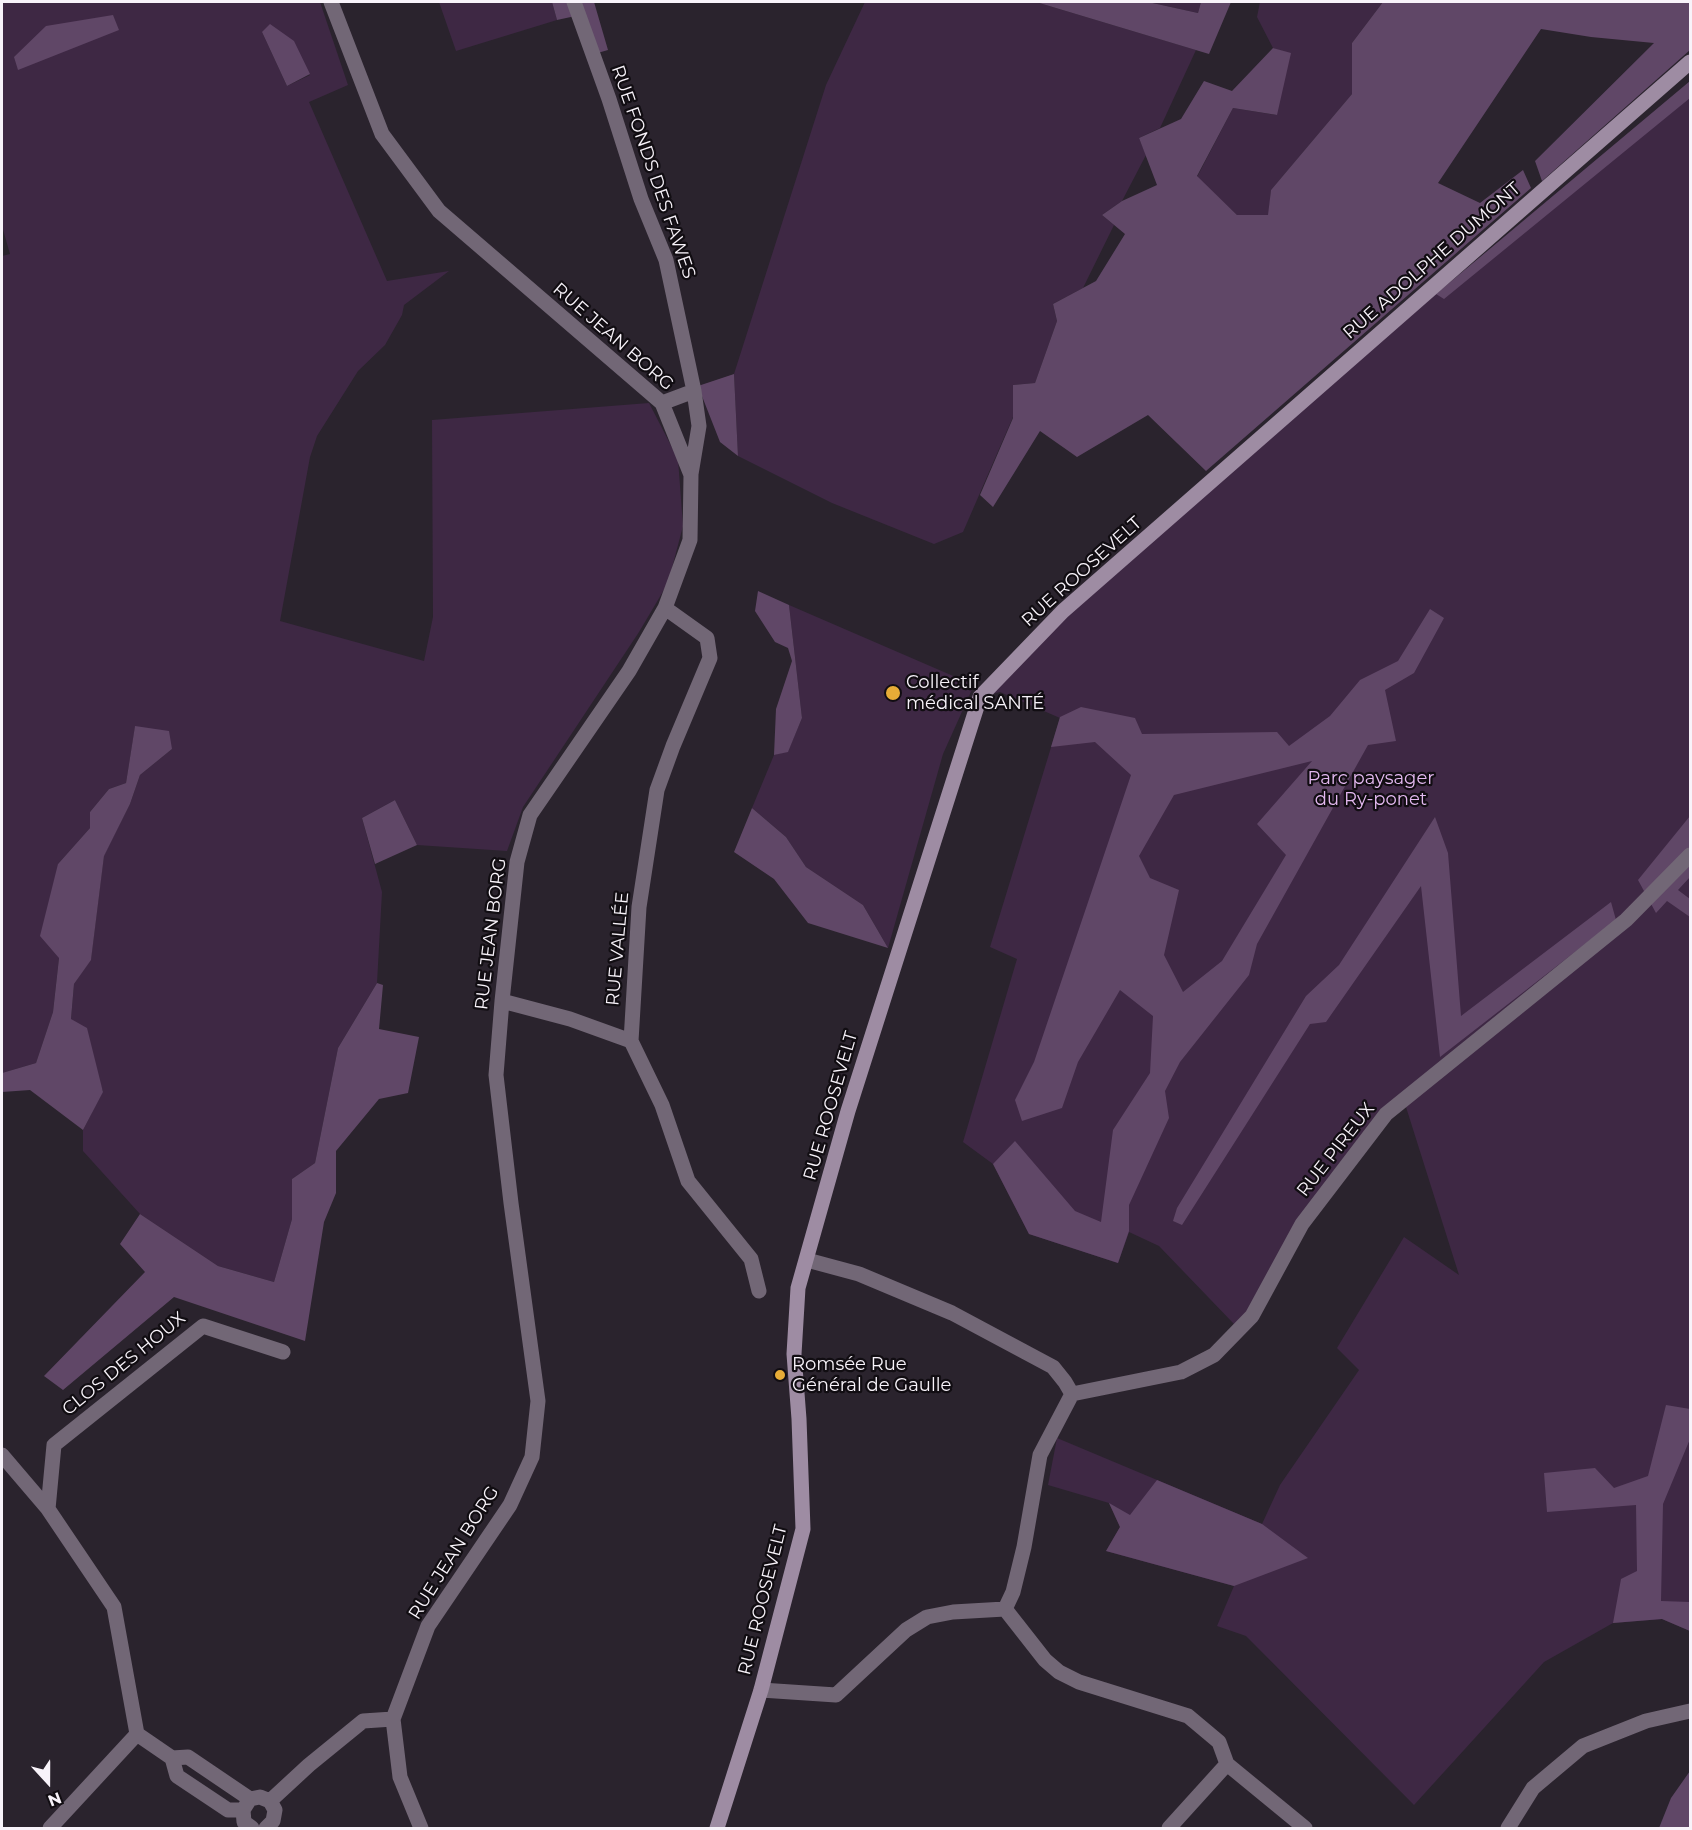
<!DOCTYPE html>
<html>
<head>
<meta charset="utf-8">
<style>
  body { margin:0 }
  #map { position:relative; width:1692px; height:1830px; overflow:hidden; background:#2a232d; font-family:Montserrat,sans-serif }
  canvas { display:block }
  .frame { position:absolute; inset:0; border:3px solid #f8f3fa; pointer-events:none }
  .north { position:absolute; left:18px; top:1752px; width:60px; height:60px; -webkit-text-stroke:4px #110d12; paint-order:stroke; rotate:159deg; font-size:16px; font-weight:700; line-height:24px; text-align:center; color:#f8f3fa }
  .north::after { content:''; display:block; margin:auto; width:21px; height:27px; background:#f8f3fa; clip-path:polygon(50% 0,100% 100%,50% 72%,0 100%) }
</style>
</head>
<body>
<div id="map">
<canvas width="1692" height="1830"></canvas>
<div class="frame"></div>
<div class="north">N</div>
</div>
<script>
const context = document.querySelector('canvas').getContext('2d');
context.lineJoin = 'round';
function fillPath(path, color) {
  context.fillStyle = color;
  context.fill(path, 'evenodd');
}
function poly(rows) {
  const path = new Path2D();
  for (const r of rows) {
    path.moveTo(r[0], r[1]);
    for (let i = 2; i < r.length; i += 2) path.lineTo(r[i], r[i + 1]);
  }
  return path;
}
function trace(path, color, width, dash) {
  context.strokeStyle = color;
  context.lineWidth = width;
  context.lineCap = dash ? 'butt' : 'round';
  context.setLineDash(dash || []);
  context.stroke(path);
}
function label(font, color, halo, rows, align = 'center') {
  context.font = font + ' Montserrat,sans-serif';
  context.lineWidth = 4.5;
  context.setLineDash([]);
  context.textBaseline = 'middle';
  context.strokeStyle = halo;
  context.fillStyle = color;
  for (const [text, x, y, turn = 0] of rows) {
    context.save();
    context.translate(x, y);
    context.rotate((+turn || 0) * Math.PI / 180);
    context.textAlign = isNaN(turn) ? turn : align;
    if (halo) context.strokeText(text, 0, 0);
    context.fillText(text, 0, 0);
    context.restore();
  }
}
fillPath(poly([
  [2,2,320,2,348,85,309,102,387,281,449,271,404,305,402,315,385,345,358,371,317,436,310,457,280,621,424,661,433,617,432,420,649,403,678,459,683,526,668,583,639,632,523,807,507,851,417,845,395,800,362,818,382,892,377,983,338,1048,315,1163,292,1179,292,1219,274,1282,218,1266,140,1214,83,1151,83,1130,103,1091,71,1019,74,984,91,959,104,855,130,804,140,775,172,749,135,727,126,783,109,789,90,812,90,828,58,864,59,958,53,1012,36,1063,2,1073,2,256,10,254,2,226],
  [262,32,310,75,287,86],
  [439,2,552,2,557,20,456,51],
  [865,2,1036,2,1196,50,1160,128,1139,138,1146,155,1122,201,1102,215,1114,225,1083,288,1053,304,1057,321,1035,383,1013,385,1013,417,963,532,934,544,832,503,738,456,734,374,826,85],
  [1148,2,1201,2,1198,13],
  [1260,2,1383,2,1352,43,1352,94,1271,190,1269,215,1237,215,1197,177,1233,108,1276,115,1290,54,1273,48,1257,17],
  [1690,84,1690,1631,1662,1619,1613,1623,1544,1662,1414,1805,1246,1636,1217,1626,1234,1586,1106,1551,1120,1527,1109,1503,1048,1485,1057,1438,1262,1524,1280,1485,1359,1370,1337,1348,1404,1237,1459,1275,1406,1107,1386,1115,1302,1224,1252,1316,1234,1324,1159,1246,1129,1232,1118,1263,1029,1234,993,1164,963,1142,1017,959,990,947,1060,718,1000,692,980,697,1063,611,1436,294],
  [789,605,974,685,943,754,888,948,863,905,806,867,786,837,752,808,774,755,788,751,802,718]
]), '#3e2844');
fillPath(poly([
  [552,2,594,2,608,50,594,54,580,15,557,20],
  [1036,2,1148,2,1198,13,1201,2,1231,2,1209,54],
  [1383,2,1690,2,1690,50,1542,181,1535,161,1654,43,1591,37,1541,29,1438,183,1480,203,1523,170,1531,188,1206,471,1148,415,1077,457,1040,431,993,507,980,495,1013,418,1013,385,1035,383,1057,321,1053,304,1096,281,1125,234,1102,215,1122,201,1157,185,1139,138,1181,119,1204,81,1232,91,1273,48,1291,53,1277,115,1233,108,1197,176,1237,215,1268,215,1271,190,1352,94,1352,43],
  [113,15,119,30,18,70,14,57,46,26],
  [270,24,294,41,310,74,287,86,262,32],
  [1690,81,1690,98,1444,299,1436,294],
  [734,374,738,456,720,442,698,386],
  [758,591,789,605,802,718,788,752,774,755,776,709,792,661,788,648,775,642,755,611],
  [1430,609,1444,618,1414,673,1385,690,1396,741,1368,745,1257,944,1249,975,1180,1062,1165,1091,1169,1118,1129,1205,1129,1231,1118,1263,1029,1234,993,1164,1015,1141,1075,1211,1101,1222,1113,1130,1150,1073,1153,1016,1120,990,1078,1062,1062,1108,1022,1121,1015,1100,1034,1062,1131,775,1095,742,1051,747,1060,717,1081,707,1135,718,1142,734,1277,732,1289,746,1330,716,1360,680,1398,661],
  [1312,761,1257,824,1286,855,1222,961,1183,992,1164,955,1179,890,1150,878,1139,856,1174,795],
  [135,726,169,731,172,749,140,775,130,804,104,856,91,960,74,984,71,1019,87,1028,103,1092,83,1130,30,1090,2,1092,2,1073,36,1063,53,1012,59,958,40,936,58,864,90,828,90,812,109,789,126,783],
  [395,800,417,845,375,864,362,818],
  [752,808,786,837,806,867,863,905,888,948,808,923,774,879,734,852],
  [1690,816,1690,877,1678,890,1690,899,1690,917,1667,901,1656,913,1638,880],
  [1435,817,1448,853,1461,1016,1611,902,1616,920,1440,1057,1421,886,1326,1022,1310,1024,1182,1225,1173,1221,1177,1208,1306,996,1339,965],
  [377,983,383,985,379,1029,419,1037,408,1093,379,1099,336,1151,336,1193,324,1222,305,1341,174,1297,63,1390,44,1376,145,1272,120,1244,140,1214,218,1266,274,1282,292,1219,292,1179,315,1163,338,1048],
  [1666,1405,1690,1409,1690,1439,1663,1504,1661,1601,1690,1602,1690,1631,1662,1619,1613,1623,1621,1579,1637,1571,1636,1505,1547,1512,1544,1473,1595,1468,1614,1488,1648,1476],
  [1157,1480,1262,1524,1308,1558,1234,1586,1106,1551,1120,1527,1109,1503,1130,1515],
  [1690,1771,1690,1828,1659,1828,1671,1798]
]), '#604767');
trace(poly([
  [331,2,382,134,439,211,662,403,691,475,690,540,665,608,629,671,530,815,517,862,502,1001,496,1075,511,1203,538,1401,532,1457,510,1505,428,1626,393,1719,400,1777,421,1828],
  [574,2,609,99,641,199,666,260,694,391,699,426,691,474],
  [662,403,694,391],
  [665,608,707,638,710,658,673,746,657,790,639,907,631,1041,662,1105,688,1181,751,1259,759,1291],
  [502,1001,570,1019,631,1041],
  [807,1260,859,1274,952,1313,1053,1367,1065,1382,1072,1394],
  [1072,1394,1181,1372,1214,1355,1252,1316,1302,1224,1386,1114,1626,920,1690,855],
  [2,1455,48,1509,114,1607,137,1734],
  [48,1509,54,1445,203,1326,283,1352],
  [1005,1609,1045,1660,1059,1672,1079,1682,1188,1716,1219,1742,1227,1764],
  [1005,1609,1013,1592,1024,1547,1040,1455,1072,1394],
  [761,1690,836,1695,906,1630,927,1617,953,1612,1005,1609],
  [137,1734,172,1758,177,1776,228,1810,243,1810],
  [172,1758,188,1757,250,1799],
  [1227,1764,1305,1828],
  [270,1801,309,1765,363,1721,393,1719],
  [50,1828,137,1734],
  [252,1828,244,1822,243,1810,250,1799,260,1797,270,1801,275,1810,273,1821,266,1828],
  [1169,1828,1227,1764],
  [1508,1828,1533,1788,1583,1746,1646,1721,1690,1711]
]), '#726776', 15);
trace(poly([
  [717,1828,761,1690,803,1529,799,1419,794,1354,798,1288,848,1111,980,697,1063,611,1690,62]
]), '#9e8ca3', 15);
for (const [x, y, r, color] of [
  [893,693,8,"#e7ac37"],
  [780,1375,6,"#e7ac37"]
]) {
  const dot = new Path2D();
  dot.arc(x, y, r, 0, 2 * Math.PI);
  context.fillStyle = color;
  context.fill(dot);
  trace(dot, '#110d12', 2);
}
label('18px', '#f8f3fa', '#110d12', [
  ["RUE FONDS DES FAWES",653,172,71],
  ["RUE ADOLPHE DUMONT",1432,261,-41],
  ["RUE JEAN BORG",613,337,41],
  ["RUE ROOSEVELT",1082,572,-42],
  ["RUE JEAN BORG",491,934,-83],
  ["RUE VALLÉE",618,949,-85],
  ["RUE ROOSEVELT",831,1106,-74],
  ["RUE PIREUX",1336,1150,-52],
  ["CLOS DES HOUX",124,1364,-39],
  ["RUE JEAN BORG",454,1553,-58],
  ["RUE ROOSEVELT",763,1600,-76]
]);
label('18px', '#f8f3fa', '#110d12', [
  ["Collectif",906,683],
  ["médical SANTÉ",906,704],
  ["Romsée Rue",792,1365],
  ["Général de Gaulle",792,1386]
], 'left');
label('18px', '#e4b9f1', '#110d12', [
  ["Parc paysager",1371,779],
  ["du Ry-ponet",1371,800]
]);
</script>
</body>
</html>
